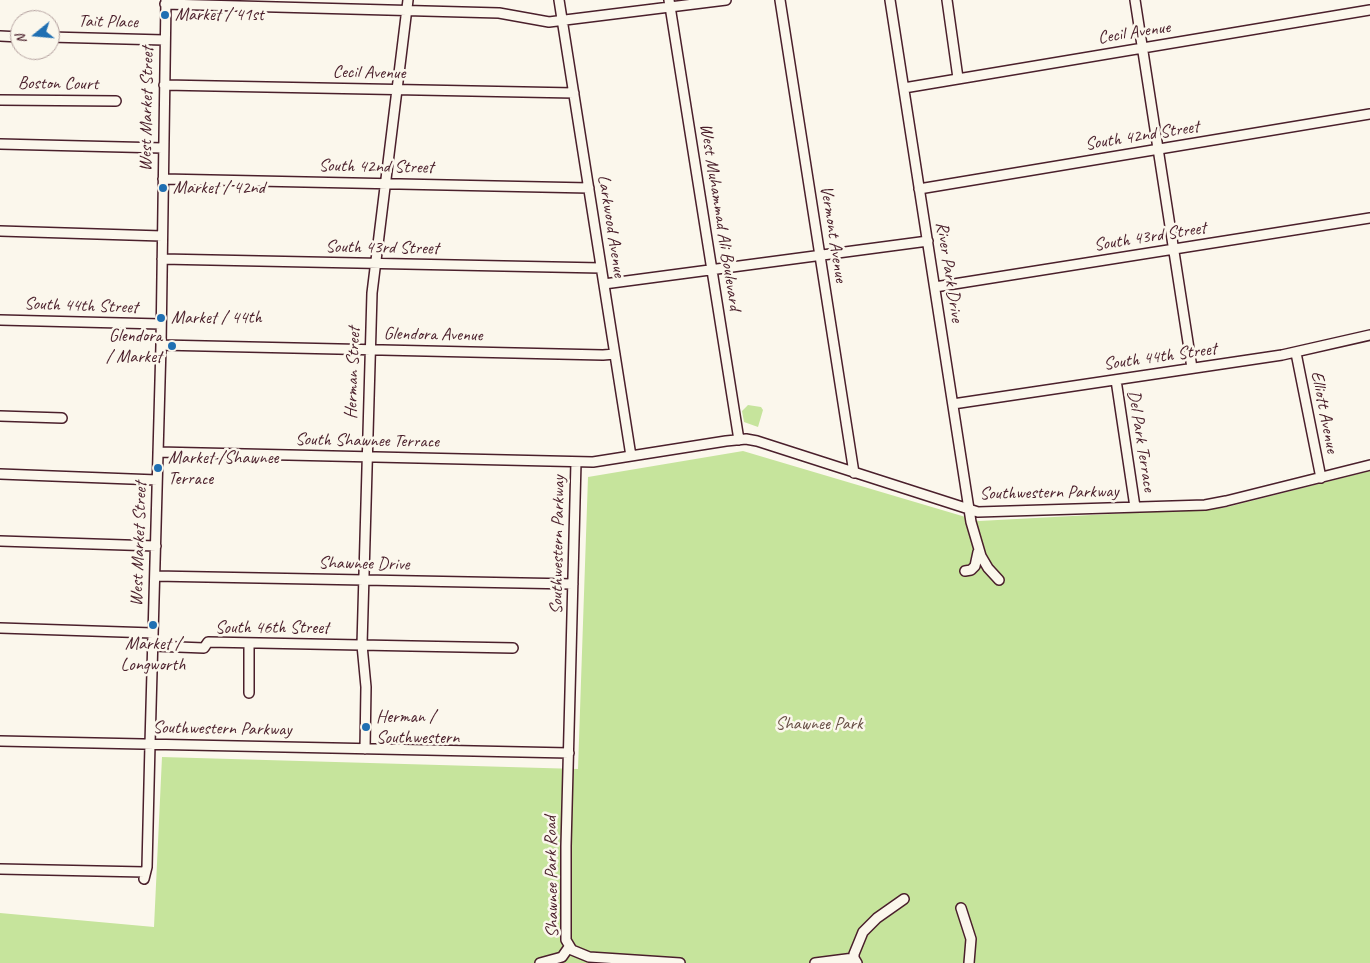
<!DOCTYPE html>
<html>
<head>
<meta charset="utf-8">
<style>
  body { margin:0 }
  #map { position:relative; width:1370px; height:963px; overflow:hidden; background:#fbf7ec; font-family:Caveat,sans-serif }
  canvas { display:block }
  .north { position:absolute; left:10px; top:10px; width:50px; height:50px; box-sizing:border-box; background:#fbf7ec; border:1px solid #b4a19f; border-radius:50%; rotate:253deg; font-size:14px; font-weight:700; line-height:20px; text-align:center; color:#4a1f2b }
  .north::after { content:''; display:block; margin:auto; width:18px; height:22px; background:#1f6fb2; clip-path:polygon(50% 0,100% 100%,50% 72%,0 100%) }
</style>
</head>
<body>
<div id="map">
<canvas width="1370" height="963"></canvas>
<div class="north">N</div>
</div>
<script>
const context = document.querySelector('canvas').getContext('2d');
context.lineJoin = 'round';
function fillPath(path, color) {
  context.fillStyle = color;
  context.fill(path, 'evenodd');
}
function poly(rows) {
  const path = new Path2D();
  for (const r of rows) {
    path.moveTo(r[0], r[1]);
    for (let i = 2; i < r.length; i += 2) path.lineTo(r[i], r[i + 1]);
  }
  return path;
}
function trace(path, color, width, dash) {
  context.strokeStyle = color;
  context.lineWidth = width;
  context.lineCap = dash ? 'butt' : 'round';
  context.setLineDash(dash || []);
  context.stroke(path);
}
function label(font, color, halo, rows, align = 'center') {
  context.font = font + ' Caveat,sans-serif';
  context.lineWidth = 5;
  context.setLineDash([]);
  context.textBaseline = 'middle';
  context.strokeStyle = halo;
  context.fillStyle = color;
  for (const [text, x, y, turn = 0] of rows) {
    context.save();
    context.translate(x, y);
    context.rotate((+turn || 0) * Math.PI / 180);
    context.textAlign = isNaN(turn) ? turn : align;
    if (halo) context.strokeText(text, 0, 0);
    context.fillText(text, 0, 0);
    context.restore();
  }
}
fillPath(poly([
  [748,405,761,407,763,410,758,427,744,422,742,411],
  [743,451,979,521,1223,508,1370,471,1370,963,0,963,0,913,154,927,162,757,578,769,588,477]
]), '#c6e49c');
const minor = poly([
  [559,0,631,456],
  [669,0,739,440],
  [780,0,854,473],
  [890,0,971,522,981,556,988,568,999,580],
  [947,0,958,78],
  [1135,0,1192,368],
  [165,4,499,13,549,22,726,0],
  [0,36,20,37],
  [50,37,164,40],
  [164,85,574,93],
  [904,88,1370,10],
  [0,100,116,101],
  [0,144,163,148],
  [163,179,589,188],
  [919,189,1370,114],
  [0,231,162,236],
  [162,259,601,268],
  [604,284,928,241],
  [935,287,1370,218],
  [0,320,161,324],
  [161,345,603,355,615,354],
  [1296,353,1321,478],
  [1116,380,1135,507],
  [953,404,1282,355,1370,335],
  [0,416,62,418],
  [158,452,593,462,726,441,746,439,757,441,978,512,1205,505,1226,501,1370,465],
  [576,462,566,846,566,940,572,950,589,957,680,963],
  [0,474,157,480],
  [0,541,156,546],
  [965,571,971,570,975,566,978,552],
  [155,576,573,584],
  [0,628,153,633],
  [153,646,204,648,208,642,513,648],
  [249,693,249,643],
  [0,741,569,753],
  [365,749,366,687,362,645,372,293,408,0],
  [0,869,145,872],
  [144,879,147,867,150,744,161,345,166,0],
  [961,908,971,939,969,963],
  [540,963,562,957,569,947],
  [815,963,854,958],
  [857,963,854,958,854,954,863,932,877,918,904,899]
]);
trace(minor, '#4a1f2b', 12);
trace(minor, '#fbf7ec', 9);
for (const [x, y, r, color] of [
  [165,15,5,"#1f6fb2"],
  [163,188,5,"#1f6fb2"],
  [161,318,5,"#1f6fb2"],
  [172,346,5,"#1f6fb2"],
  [158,468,5,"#1f6fb2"],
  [153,625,5,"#1f6fb2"],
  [366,727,5,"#1f6fb2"]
]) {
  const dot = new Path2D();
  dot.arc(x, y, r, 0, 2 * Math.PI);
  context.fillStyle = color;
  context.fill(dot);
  trace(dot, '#fbf7ec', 2);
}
label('18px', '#4a1f2b', '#fbf7ec', [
  ["Market / 41st",175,15],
  ["Market / 42nd",173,188],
  ["Market / 44th",171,318],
  ["Glendora",162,336,"right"],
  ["/ Market",162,357,"right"],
  ["Market /Shawnee",168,458],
  ["Terrace",168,479],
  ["Market /",153,644,"center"],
  ["Longworth",153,665,"center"],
  ["Herman /",376,717],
  ["Southwestern",376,738]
], 'left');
label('18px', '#4a1f2b', '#fbf7ec', [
  ["Tait Place",108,22,1],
  ["Cecil Avenue",1134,33,-9],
  ["Cecil Avenue",369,73,1],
  ["Boston Court",58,84,1],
  ["West Market Street",147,109,-89],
  ["South 42nd Street",1142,136,-9],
  ["South 42nd Street",376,167,1],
  ["West Muhammad Ali Boulevard",720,217,81],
  ["Larkwood Avenue",611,226,81],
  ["Vermont Avenue",833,234,81],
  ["South 43rd Street",1150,237,-9],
  ["South 43rd Street",382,248,1],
  ["River Park Drive",949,272,81],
  ["South 44th Street",81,306,2],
  ["Glendora Avenue",433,335,1],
  ["South 44th Street",1160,357,-8],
  ["Herman Street",353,373,-88],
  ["Elliott Avenue",1324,412,79],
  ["South Shawnee Terrace",367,441,1],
  ["Del Park Terrace",1141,441,81],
  ["Southwestern Parkway",1049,493,-1],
  ["West Market Street",139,544,-88],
  ["Southwestern Parkway",558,545,-89],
  ["Shawnee Drive",364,564,1],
  ["South 46th Street",272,628],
  ["Southwestern Parkway",222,729,1],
  ["Shawnee Park Road",552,877,-91]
]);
label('18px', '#695047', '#fbf7ec', [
  ["Shawnee Park",819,724]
]);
</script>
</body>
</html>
